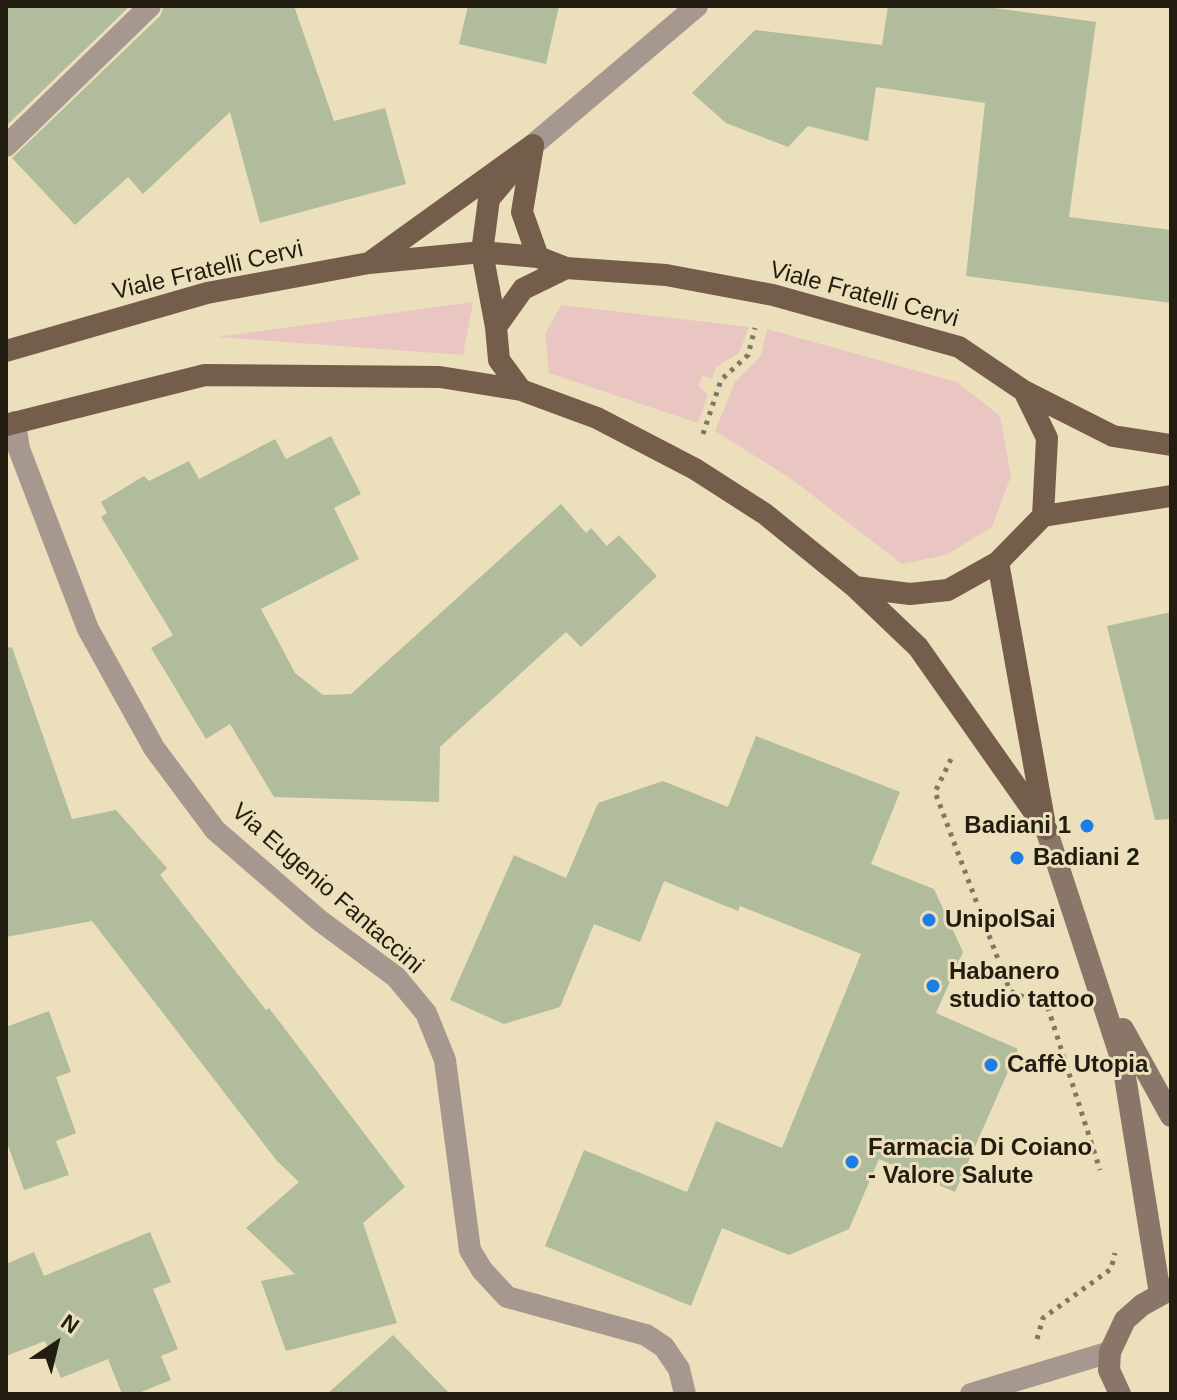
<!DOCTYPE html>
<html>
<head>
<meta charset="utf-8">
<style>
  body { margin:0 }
  #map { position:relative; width:1177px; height:1400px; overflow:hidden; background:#ecdfbc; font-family:Arial,sans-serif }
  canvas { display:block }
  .frame { position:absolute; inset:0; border:8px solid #221d10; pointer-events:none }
  .north { position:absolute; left:16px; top:1304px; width:80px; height:80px; -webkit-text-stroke:6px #ecdfbc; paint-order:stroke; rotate:35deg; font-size:22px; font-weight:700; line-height:32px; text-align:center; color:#221d10 }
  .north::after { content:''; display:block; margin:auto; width:28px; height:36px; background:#221d10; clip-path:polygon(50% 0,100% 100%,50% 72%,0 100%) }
</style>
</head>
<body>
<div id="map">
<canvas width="1177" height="1400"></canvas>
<div class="frame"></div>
<div class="north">N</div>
</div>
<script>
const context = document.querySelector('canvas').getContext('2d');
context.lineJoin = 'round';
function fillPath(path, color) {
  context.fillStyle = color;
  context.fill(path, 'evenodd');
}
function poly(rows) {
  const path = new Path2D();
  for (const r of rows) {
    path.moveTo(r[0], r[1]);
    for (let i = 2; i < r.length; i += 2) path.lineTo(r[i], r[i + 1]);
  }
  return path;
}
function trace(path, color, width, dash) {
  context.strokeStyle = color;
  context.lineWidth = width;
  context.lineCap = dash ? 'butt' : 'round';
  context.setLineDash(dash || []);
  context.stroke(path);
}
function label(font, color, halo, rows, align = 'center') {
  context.font = font + ' Arial,sans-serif';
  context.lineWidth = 6;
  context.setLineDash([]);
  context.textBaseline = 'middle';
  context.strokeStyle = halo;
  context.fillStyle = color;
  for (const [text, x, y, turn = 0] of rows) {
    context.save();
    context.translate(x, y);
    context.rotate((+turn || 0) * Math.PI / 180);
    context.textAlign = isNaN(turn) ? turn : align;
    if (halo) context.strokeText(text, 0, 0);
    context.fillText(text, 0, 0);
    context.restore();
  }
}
fillPath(poly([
  [473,302,463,355,217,337],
  [561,305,749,327,739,353,716,367,712,379,702,376,699,386,708,395,698,423,549,373,545,334],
  [767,329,957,382,1000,416,1011,476,992,527,946,555,902,564,790,478,715,431,735,382,761,356]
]), '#eac6c3');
fillPath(poly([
  [6,6,130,6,6,126],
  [164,6,294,6,334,121,385,108,406,184,260,223,230,112,143,194,128,177,75,225,12,158,160,16],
  [468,6,559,6,546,64,459,44],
  [888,6,980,6,1096,22,1069,217,1171,230,1171,303,966,276,985,103,876,87,868,141,808,126,788,147,726,123,692,93,755,30,882,45],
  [331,436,361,494,334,508,359,559,261,609,295,673,323,695,351,694,561,504,586,533,591,528,607,546,619,535,657,576,581,647,566,632,440,747,439,802,274,797,230,724,206,739,151,648,173,635,101,517,107,513,101,502,144,476,149,481,189,461,199,479,275,439,286,459],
  [1171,612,1171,819,1155,820,1107,626],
  [12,647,72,819,116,810,167,868,160,875,266,1010,269,1008,405,1187,363,1223,397,1323,286,1351,261,1281,295,1274,246,1228,299,1182,277,1161,92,921,6,937,6,648],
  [756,736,900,792,871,864,934,889,963,952,936,1013,1018,1049,955,1192,879,1159,849,1229,789,1255,722,1228,691,1306,545,1246,584,1150,687,1192,716,1121,782,1148,861,954,740,906,738,911,664,881,640,942,594,924,560,1007,504,1024,450,1000,514,855,566,878,598,803,663,781,728,807],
  [49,1011,71,1072,56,1077,76,1133,56,1141,69,1175,24,1190,6,1140,6,1027],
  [150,1232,171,1282,153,1289,178,1349,161,1356,171,1380,136,1394,122,1394,108,1359,61,1378,45,1341,6,1356,6,1264,34,1252,44,1276],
  [393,1335,450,1394,327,1394]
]), '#b1bc9c');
trace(poly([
  [703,434,721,380,748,355,755,328],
  [951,759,935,792,1010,991,1048,1008,1100,1170],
  [1037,1339,1043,1318,1111,1269,1115,1253]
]), '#807760', 5, [4, 6]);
trace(poly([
  [533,145,697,6],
  [6,146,150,6],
  [15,422,19,449,88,629,154,748,215,830,319,920,396,977,426,1013,445,1060,470,1250,482,1270,507,1297,646,1335,664,1347,679,1369,685,1394]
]), '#a6988f', 22);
trace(poly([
  [971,1394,1110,1352]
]), '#a6988f', 22);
trace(poly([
  [1046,829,1123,1064,1160,1294],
  [1123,1029,1171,1116],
  [1120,1394,1109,1370,1110,1352,1125,1320,1142,1305,1171,1289]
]), '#8a7668', 22);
trace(poly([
  [533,146,522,212,538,257],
  [372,261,533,145],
  [496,327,482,252,489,199,515,168],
  [6,351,207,293,369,263,482,252,538,257,566,268],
  [1024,391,1113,436,1171,445],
  [6,425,205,375,440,377,521,390,597,418,695,469,765,514,855,587,910,594,948,590,998,562,1043,516,1047,438,1024,391,959,347,773,295,666,275,566,268,523,289,496,327,499,360,521,390],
  [1043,516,1171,496],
  [998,562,1044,820],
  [855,587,918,647,1046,829]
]), '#755d4c', 22);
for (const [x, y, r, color] of [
  [1087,826,8,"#1c7de6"],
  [1017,858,8,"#1c7de6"],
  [929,920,8,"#1c7de6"],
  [933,986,8,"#1c7de6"],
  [991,1065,8,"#1c7de6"],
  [852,1162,8,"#1c7de6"]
]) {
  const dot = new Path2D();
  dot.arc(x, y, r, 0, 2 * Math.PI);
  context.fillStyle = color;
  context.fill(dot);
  trace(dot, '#ecdfbc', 3);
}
label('24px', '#221d10', '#ecdfbc', [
  ["Viale Fratelli Cervi",208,271,-13],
  ["Viale Fratelli Cervi",864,295,15],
  ["Via Eugenio Fantaccini",327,889,41]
]);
label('bold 24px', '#221d10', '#ecdfbc', [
  ["Badiani 1",1071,826,"right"],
  ["Badiani 2",1033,858],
  ["UnipolSai",945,920],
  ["Habanero",949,972],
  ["studio tattoo",949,1000],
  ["Caffè Utopia",1007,1065],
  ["Farmacia Di Coiano",868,1148],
  ["- Valore Salute",868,1176]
], 'left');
</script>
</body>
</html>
